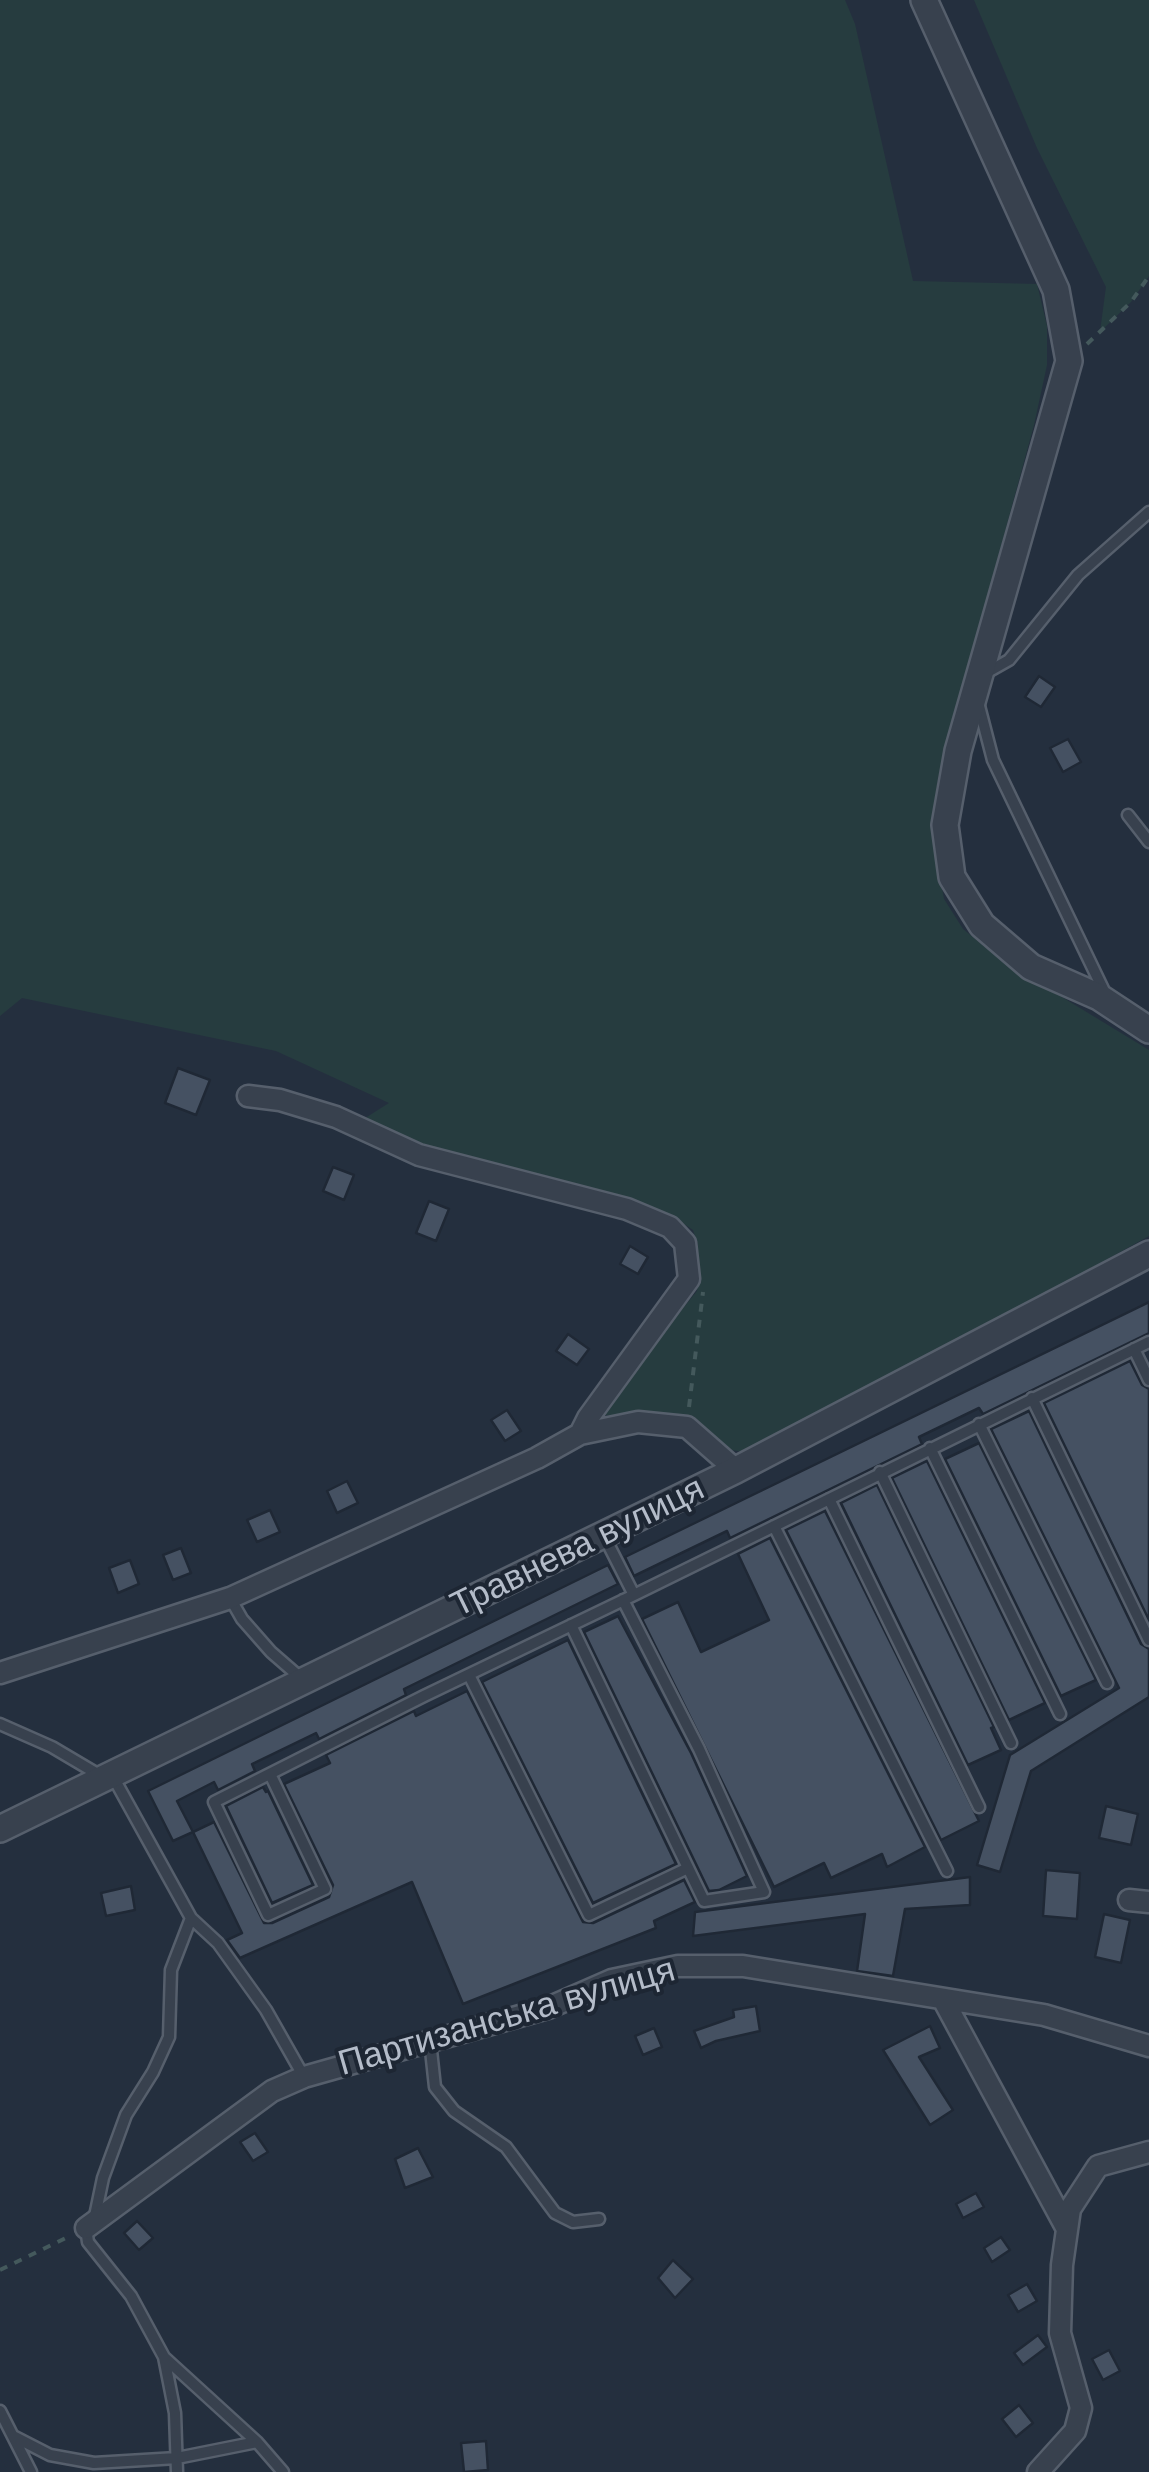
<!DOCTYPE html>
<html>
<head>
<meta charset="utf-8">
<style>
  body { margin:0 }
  canvas { display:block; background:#242f3e }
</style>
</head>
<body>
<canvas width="1149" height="2472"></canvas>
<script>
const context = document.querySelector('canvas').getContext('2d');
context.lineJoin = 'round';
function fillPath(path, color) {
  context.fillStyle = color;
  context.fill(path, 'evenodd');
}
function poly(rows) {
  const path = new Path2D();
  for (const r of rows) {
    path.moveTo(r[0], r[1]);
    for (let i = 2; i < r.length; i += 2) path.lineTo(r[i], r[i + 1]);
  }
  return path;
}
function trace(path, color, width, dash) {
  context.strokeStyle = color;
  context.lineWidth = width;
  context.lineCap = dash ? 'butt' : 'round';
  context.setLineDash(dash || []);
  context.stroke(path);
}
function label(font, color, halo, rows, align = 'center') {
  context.font = font + ' Helvetica,sans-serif';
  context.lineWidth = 8;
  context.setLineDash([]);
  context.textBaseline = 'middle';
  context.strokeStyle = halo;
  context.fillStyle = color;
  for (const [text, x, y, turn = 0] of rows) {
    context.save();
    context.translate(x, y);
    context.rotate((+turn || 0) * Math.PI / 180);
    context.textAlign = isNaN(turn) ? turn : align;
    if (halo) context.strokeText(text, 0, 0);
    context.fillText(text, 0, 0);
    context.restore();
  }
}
fillPath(poly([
  [0,0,845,0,855,24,913,281,1037,284,1047,326,1047,365,1034,425,939,774,934,804,935,850,944,899,963,929,1001,960,1149,1050,1149,1236,756,1454,731,1450,693,1416,652,1413,595,1416,697,1291,698,1245,693,1230,672,1216,612,1194,446,1155,359,1122,389,1103,276,1051,22,998,0,1016],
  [974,0,1149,0,1149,276,1131,302,1100,332,1106,287,1037,148]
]), '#263c3f');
const building = poly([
  [1039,676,1055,687,1041,707,1025,697,1039,676],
  [1068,739,1081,762,1063,772,1050,748,1068,739],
  [178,1068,210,1080,196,1115,165,1103,178,1068],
  [333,1167,354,1175,344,1200,323,1191,333,1167],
  [429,1201,449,1209,436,1241,416,1233,429,1201],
  [630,1246,648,1257,638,1274,620,1264,630,1246],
  [1149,1302,1149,1333,983,1414,979,1408,919,1437,922,1444,730,1538,727,1531,634,1576,625,1557,1149,1302],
  [568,1334,589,1349,577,1365,556,1351,568,1334],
  [1130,1361,1142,1385,1149,1389,1149,1620,1044,1403,1130,1361],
  [507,1410,521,1431,505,1441,491,1420,507,1410],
  [1029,1411,1141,1644,1149,1649,1149,1697,1031,1771,1000,1872,977,1865,1010,1755,1119,1688,991,1429,1029,1411],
  [979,1443,1096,1680,1061,1696,945,1459,979,1443],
  [927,1461,1045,1703,1009,1720,892,1478,927,1461],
  [347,1481,358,1503,337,1513,327,1491,347,1481],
  [877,1485,994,1727,991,1728,1001,1750,968,1765,841,1503,877,1485],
  [270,1510,280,1532,257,1542,247,1520,270,1510],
  [825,1511,979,1821,941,1840,786,1530,825,1511],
  [770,1538,925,1847,887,1867,882,1854,831,1878,824,1863,774,1887,642,1619,678,1602,701,1652,769,1620,738,1554,770,1538],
  [181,1548,191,1573,173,1580,163,1555,181,1548],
  [130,1560,139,1584,118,1593,109,1568,130,1560],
  [608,1565,618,1584,404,1689,406,1695,319,1739,316,1733,252,1764,255,1771,218,1790,214,1782,177,1801,193,1832,173,1841,148,1791,608,1565],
  [618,1616,691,1753,747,1876,719,1890,709,1891,584,1632,618,1616],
  [568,1640,676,1864,593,1903,482,1682,568,1640],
  [467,1691,583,1922,593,1923,684,1880,695,1902,654,1921,656,1928,463,2004,412,1882,240,1958,227,1940,242,1933,193,1832,214,1822,264,1923,272,1923,329,1897,333,1885,284,1784,330,1763,326,1755,414,1711,416,1716,467,1691],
  [263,1787,266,1792,268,1791,313,1885,272,1903,226,1806,263,1787],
  [1106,1806,1138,1814,1131,1845,1099,1838,1106,1806],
  [1046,1870,1080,1873,1077,1919,1043,1916,1046,1870],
  [970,1877,970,1905,905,1909,893,1976,857,1971,865,1914,693,1936,695,1912,970,1877],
  [131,1886,135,1910,106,1916,101,1893,131,1886],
  [1104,1914,1130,1920,1121,1963,1095,1957,1104,1914],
  [756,2006,760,2031,716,2041,701,2048,694,2031,734,2017,733,2010,756,2006],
  [930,2026,940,2048,919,2057,953,2110,930,2125,883,2050,930,2026],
  [654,2028,662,2047,643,2055,635,2036,654,2028],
  [255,2133,268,2152,253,2161,240,2142,255,2133],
  [418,2148,433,2177,405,2188,395,2159,418,2148],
  [976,2193,984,2207,963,2218,956,2204,976,2193],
  [137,2221,153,2238,139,2250,124,2233,137,2221],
  [1001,2237,1010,2250,992,2262,984,2248,1001,2237],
  [673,2260,693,2279,675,2298,658,2278,673,2260],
  [1027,2284,1037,2301,1018,2312,1008,2295,1027,2284],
  [1038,2335,1047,2347,1023,2365,1014,2353,1038,2335],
  [1109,2350,1120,2371,1103,2380,1092,2359,1109,2350],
  [1019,2405,1033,2423,1016,2437,1002,2419,1019,2405],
  [486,2441,488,2470,464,2472,461,2443,486,2441]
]);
fillPath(building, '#455162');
trace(building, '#1f2835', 2.5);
const service = poly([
  [986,673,1009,660,1078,575,1149,512],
  [979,706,993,760,1103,989,1099,996],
  [1128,815,1149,842],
  [1134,1349,1149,1380],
  [1032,1398,1149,1640],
  [979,1424,1107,1683],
  [930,1448,1060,1714],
  [880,1472,1011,1743],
  [829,1499,979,1807],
  [774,1526,947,1871],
  [634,1595,1149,1342],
  [230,1598,242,1619,271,1652,302,1679],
  [571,1625,704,1901,764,1892,699,1749,623,1600],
  [469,1675,589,1915,688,1868],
  [0,1724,52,1747,101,1776],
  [270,1774,325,1889,268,1915,214,1802,424,1696,634,1595,604,1536],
  [112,1775,191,1918,218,1943,266,2010,304,2077],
  [430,2041,435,2087,454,2111,506,2147,555,2213,573,2222,599,2219],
  [95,2216,103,2178,126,2115,153,2072,169,2037,171,1970,191,1918],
  [86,2228,88,2242,131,2296,164,2357,175,2413,177,2472],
  [165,2358,257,2442,283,2472],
  [0,2411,31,2472],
  [13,2436,50,2455,94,2463,177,2458,257,2442]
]);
const minor = poly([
  [580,1434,638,1422,687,1427,736,1470],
  [0,1673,230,1598,537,1458,580,1434,588,1418,689,1279,685,1243,670,1227,627,1209,419,1155,336,1117,280,1100,248,1096],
  [1129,1900,1149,1902],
  [944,2001,1067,2229],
  [86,2228,272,2091,304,2077,548,2008,612,1980,678,1966,743,1966,1044,2015,1149,2046],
  [1038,2472,1075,2431,1081,2408,1060,2333,1062,2265,1070,2209,1098,2166,1149,2152]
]);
const tertiary = poly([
  [924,0,1056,290,1069,361,958,751,945,825,952,877,982,925,1031,967,1099,997,1149,1030],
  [0,1829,736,1470,1149,1254]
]);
trace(service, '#565f6c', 15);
trace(minor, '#565f6c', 25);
trace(tertiary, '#565f6c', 30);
trace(poly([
  [1087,344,1131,302,1149,276],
  [689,1407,703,1292],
  [0,2270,68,2237]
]), '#44595c', 4, [8, 8]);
trace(service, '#38414e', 10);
trace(minor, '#38414e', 20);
trace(tertiary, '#38414e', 25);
label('35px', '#b4bcc9', '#1d2633', [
  ["Травнева вулиця",578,1548,-26],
  ["Партизанська вулиця",507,2018,-16]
]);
</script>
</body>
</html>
